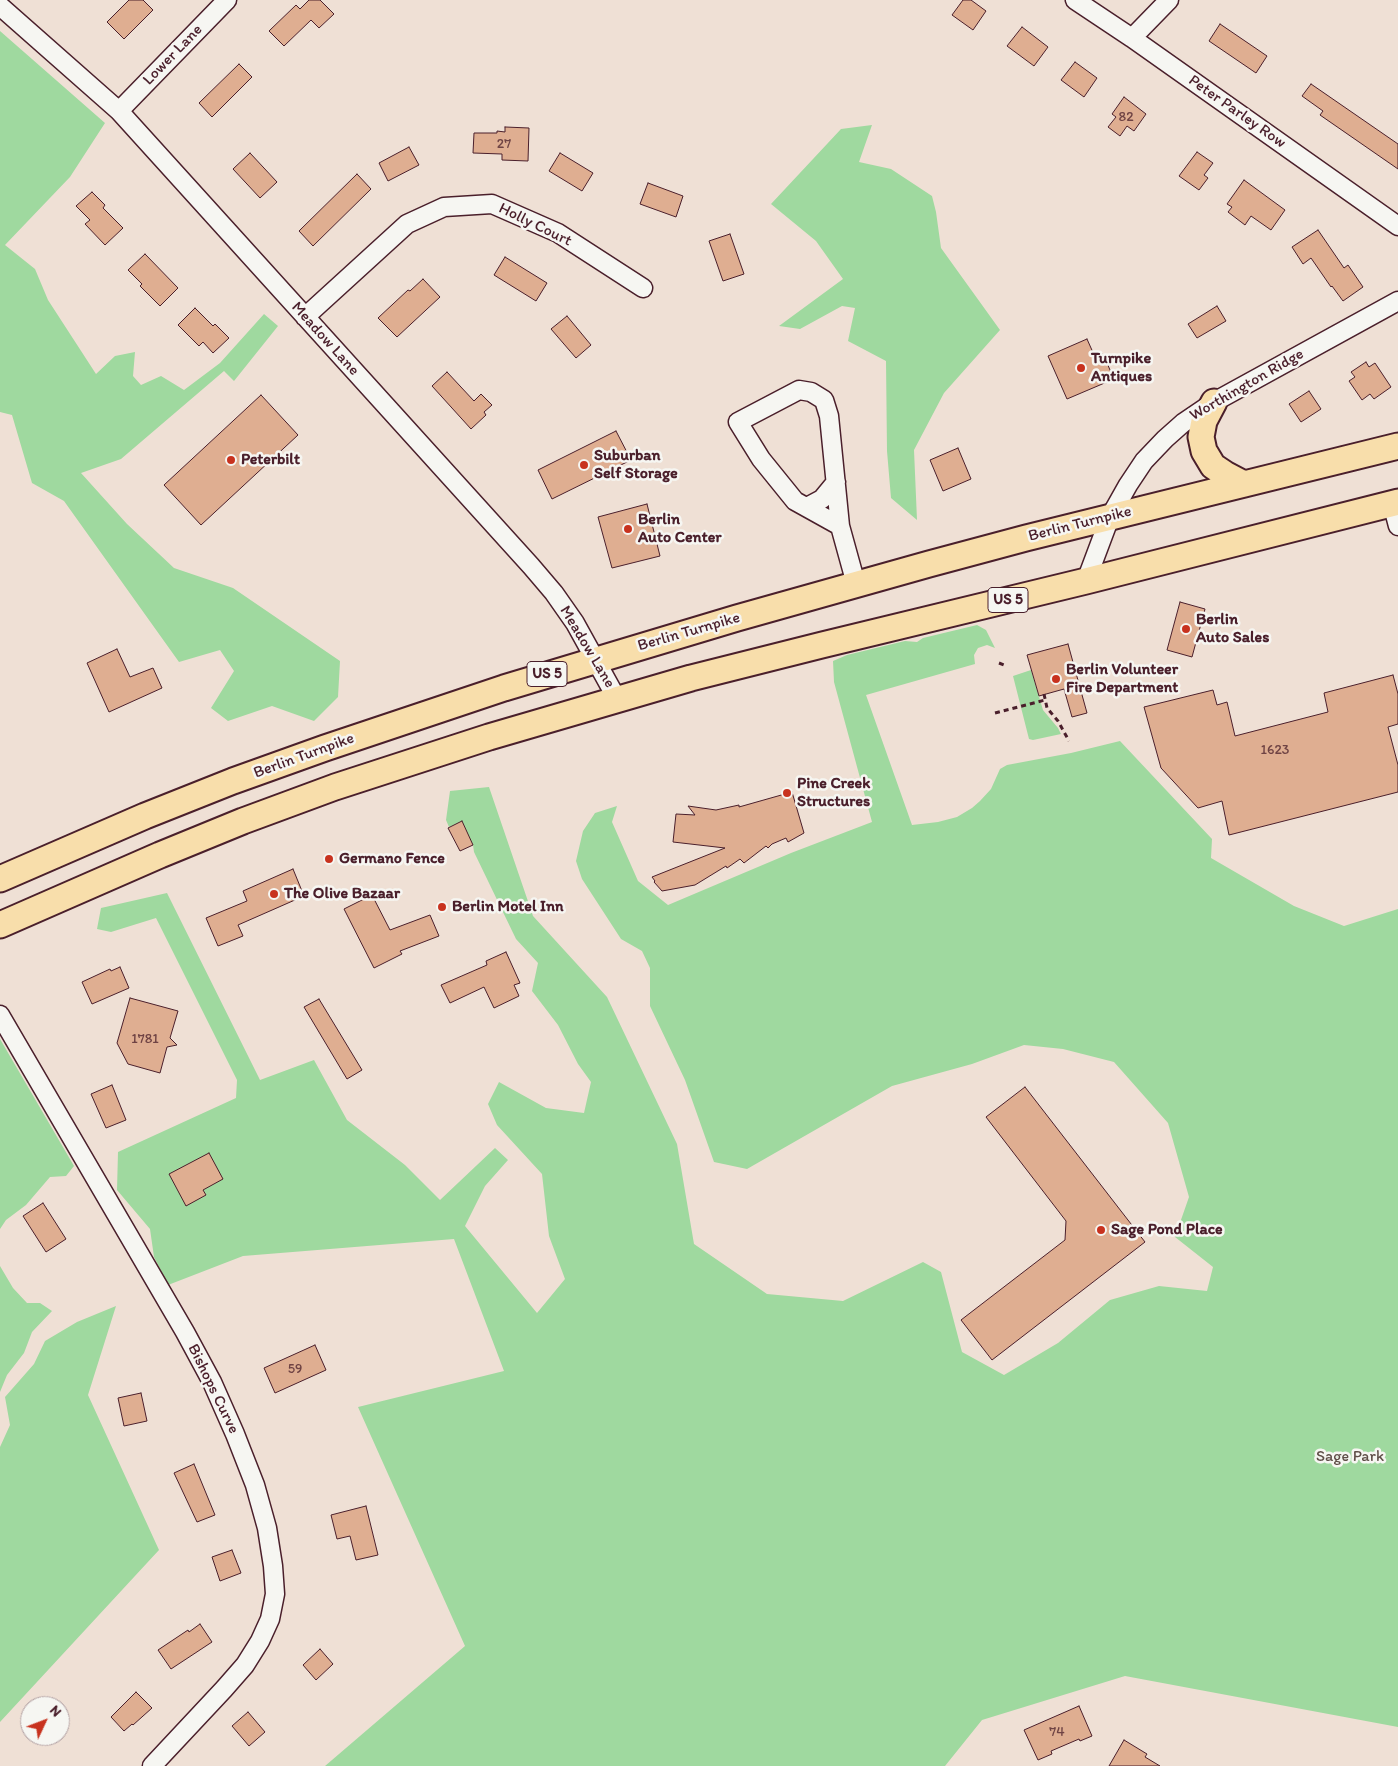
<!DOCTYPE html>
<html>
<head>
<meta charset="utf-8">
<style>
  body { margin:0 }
  #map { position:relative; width:1398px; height:1766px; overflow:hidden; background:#efe0d5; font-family:Itim,sans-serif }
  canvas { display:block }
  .north { position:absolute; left:20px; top:1696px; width:50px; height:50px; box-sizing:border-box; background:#f6f6f2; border:1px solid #b1a0a2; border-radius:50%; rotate:47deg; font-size:14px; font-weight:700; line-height:20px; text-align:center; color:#4a1f2b }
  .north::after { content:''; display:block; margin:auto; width:18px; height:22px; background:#c8321e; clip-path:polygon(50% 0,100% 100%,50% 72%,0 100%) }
</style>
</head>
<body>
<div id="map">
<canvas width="1398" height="1766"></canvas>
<div class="north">N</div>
</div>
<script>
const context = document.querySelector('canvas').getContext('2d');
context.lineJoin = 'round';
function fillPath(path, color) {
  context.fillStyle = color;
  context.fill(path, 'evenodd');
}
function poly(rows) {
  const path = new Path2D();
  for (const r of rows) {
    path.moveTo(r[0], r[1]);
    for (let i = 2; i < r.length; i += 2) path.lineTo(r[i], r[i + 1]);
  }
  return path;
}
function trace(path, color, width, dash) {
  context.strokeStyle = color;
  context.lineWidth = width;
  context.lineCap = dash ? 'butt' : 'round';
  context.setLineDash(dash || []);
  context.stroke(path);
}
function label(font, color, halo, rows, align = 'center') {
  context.font = font + ' Itim,sans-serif';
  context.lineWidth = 5;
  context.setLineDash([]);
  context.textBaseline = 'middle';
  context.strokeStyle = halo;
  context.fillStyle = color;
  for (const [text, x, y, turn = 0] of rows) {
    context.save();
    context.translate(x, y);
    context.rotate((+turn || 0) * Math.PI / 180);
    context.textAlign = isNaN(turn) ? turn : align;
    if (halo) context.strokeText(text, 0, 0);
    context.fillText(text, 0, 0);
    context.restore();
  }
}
fillPath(poly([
  [0,31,105,123,70,177,5,245,35,269,48,300,96,374,115,356,135,352,133,376,141,385,161,376,184,390,220,363,264,314,278,326,234,381,224,371,121,459,81,473,127,524,174,568,233,588,340,661,338,697,314,721,272,706,228,721,211,708,234,671,220,650,179,662,64,501,32,483,12,415,0,412],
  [872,125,859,162,891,169,932,196,936,212,941,248,1000,330,944,393,914,450,917,520,891,498,887,451,886,361,848,341,855,308,842,306,800,329,779,326,843,279,816,241,771,204,841,129],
  [977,625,986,630,995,648,987,645,978,648,974,655,975,664,866,695,912,825,938,822,957,817,972,808,980,801,991,789,1000,769,1007,765,1071,753,1120,741,1212,839,1211,858,1294,906,1344,926,1398,909,1398,1727,1125,1676,982,1720,945,1766,325,1766,465,1646,358,1407,504,1371,454,1239,243,1256,168,1285,154,1257,150,1229,117,1190,118,1152,236,1098,237,1080,156,918,111,932,97,929,101,908,167,893,260,1080,314,1060,347,1120,405,1165,440,1200,495,1148,508,1160,485,1186,465,1226,537,1313,565,1279,549,1236,542,1174,497,1125,488,1104,499,1082,546,1108,584,1113,591,1082,578,1064,558,1025,532,991,538,963,516,939,474,852,473,845,462,822,449,827,446,820,450,791,489,787,533,916,607,997,677,1144,694,1244,767,1294,843,1301,923,1262,941,1272,962,1352,1004,1375,1058,1343,1110,1300,1159,1286,1207,1291,1213,1267,1175,1237,1189,1197,1168,1123,1114,1062,1063,1049,1024,1045,972,1064,892,1086,747,1169,714,1162,685,1080,650,1006,650,968,642,951,621,939,582,879,576,861,583,831,595,813,617,806,612,822,638,881,668,905,791,853,872,822,834,682,833,661,847,655,905,641,917,642,923,638],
  [1031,670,1043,710,1058,728,1061,734,1033,740,1029,739,1013,676],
  [0,1039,74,1166,66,1176,50,1177,26,1205,6,1220,0,1229],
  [0,1266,13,1288,27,1303,40,1303,52,1311,32,1332,24,1353,7,1375,0,1392],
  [116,1306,88,1395,159,1550,0,1722,0,1447,10,1425,5,1397,34,1364,45,1341,77,1322]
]), '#9fd99f');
const building = poly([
  [129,0,143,0,153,10,124,39,107,22,129,0],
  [309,0,320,0,334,14,319,28,311,20,284,46,269,31,296,5,300,9,309,0],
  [963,0,971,0,986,11,973,30,952,15,963,0],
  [1220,24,1267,56,1256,73,1209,41,1220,24],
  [1022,27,1048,47,1034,66,1007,46,1022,27],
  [1075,62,1097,78,1084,97,1061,80,1075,62],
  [239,64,252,77,212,117,199,103,239,64],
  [1311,84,1398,144,1398,169,1320,115,1323,111,1302,96,1311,84],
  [1124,97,1146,114,1134,131,1127,126,1120,136,1108,127,1116,117,1112,114,1124,97],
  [505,127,529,128,528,161,502,160,502,154,473,153,474,133,497,133,497,131,505,132,505,127],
  [409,147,419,165,388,181,379,163,409,147],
  [1197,152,1213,163,1204,175,1208,178,1199,190,1179,176,1197,152],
  [250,153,277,182,260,198,233,169,250,153],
  [560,153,593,173,582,191,549,171,560,153],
  [357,174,371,189,313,246,299,231,357,174],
  [1244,180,1285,210,1271,230,1251,216,1245,225,1228,212,1232,207,1227,204,1244,180],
  [648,183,683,196,676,217,640,204,648,183],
  [92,192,105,205,103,208,123,228,105,245,85,224,90,220,76,206,92,192],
  [1318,230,1344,268,1348,265,1363,287,1343,301,1332,286,1331,287,1311,258,1303,264,1292,247,1318,230],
  [730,234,744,274,723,281,709,241,730,234],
  [145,254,178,288,160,306,140,286,142,284,128,270,145,254],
  [505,257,547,283,536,301,494,275,505,257],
  [423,279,440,297,397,337,378,318,408,290,410,291,423,279],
  [1217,306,1226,321,1197,338,1188,324,1217,306],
  [195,308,213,326,215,324,229,338,213,353,203,342,199,346,178,325,195,308],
  [567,316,591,345,576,358,551,329,567,316],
  [1087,339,1095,357,1103,354,1114,379,1067,399,1048,356,1087,339],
  [1366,362,1369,367,1375,363,1391,387,1374,399,1370,394,1362,400,1349,381,1355,377,1351,372,1366,362],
  [447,372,474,401,481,394,492,405,484,412,486,415,471,429,432,386,447,372],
  [1309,391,1321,409,1301,422,1289,404,1309,391],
  [261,395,298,435,201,525,164,485,261,395],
  [616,431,631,460,552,499,538,470,616,431],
  [958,448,971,479,943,491,930,460,958,448],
  [647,504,660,556,612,568,598,517,647,504],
  [1180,602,1205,609,1192,657,1167,650,1180,602],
  [1068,644,1087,713,1072,717,1064,689,1039,696,1027,655,1068,644],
  [117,649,130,677,153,668,162,688,109,712,87,663,117,649],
  [1393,675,1398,694,1398,724,1388,727,1398,765,1398,792,1229,835,1222,801,1198,808,1161,768,1144,707,1213,690,1217,705,1227,702,1235,736,1328,712,1324,693,1393,675],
  [792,792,804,833,788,842,786,838,772,844,768,848,766,846,744,863,740,859,727,868,726,866,695,885,662,891,654,882,655,881,652,877,725,848,673,842,676,814,695,815,688,806,716,810,739,805,739,807,792,792],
  [462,821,473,845,460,851,448,828,462,821],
  [293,869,304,896,238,925,243,936,218,946,206,918,247,901,243,891,293,869],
  [372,895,390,930,430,915,439,936,400,951,402,954,374,968,344,909,372,895],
  [506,952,520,983,514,985,519,996,494,1008,484,987,450,1003,441,985,487,965,486,961,506,952],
  [120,967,129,988,92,1004,82,982,110,969,111,971,120,967],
  [130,998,178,1011,170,1038,177,1045,167,1047,160,1073,128,1064,117,1043,130,998],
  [319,999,362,1070,347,1079,304,1007,319,999],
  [112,1085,126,1120,106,1128,91,1094,112,1085],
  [1025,1087,1145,1242,992,1360,961,1320,1065,1240,1066,1221,986,1117,1025,1087],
  [209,1153,223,1179,203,1190,206,1195,186,1206,169,1174,209,1153],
  [43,1203,66,1239,46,1252,23,1216,43,1203],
  [315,1345,326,1370,275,1393,264,1368,315,1345],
  [141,1393,147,1421,124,1426,118,1398,141,1393],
  [194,1464,215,1515,197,1522,174,1473,194,1464],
  [366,1506,378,1555,356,1560,350,1536,337,1539,331,1515,366,1506],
  [232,1550,241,1573,220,1581,212,1557,232,1550],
  [200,1624,212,1642,171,1669,158,1650,188,1630,189,1632,200,1624],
  [320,1649,333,1664,316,1680,303,1665,320,1649],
  [136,1692,152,1708,133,1725,132,1724,124,1731,111,1717,136,1692],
  [1079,1706,1092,1736,1080,1741,1079,1739,1051,1751,1052,1754,1038,1760,1024,1730,1079,1706],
  [248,1712,265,1732,249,1746,232,1726,248,1712],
  [1124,1740,1147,1754,1145,1757,1160,1766,1109,1766,1124,1740]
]);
fillPath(building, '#dfae91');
trace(building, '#4a1f2b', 1);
const minor = poly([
  [1075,0,1132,38,1398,226],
  [0,6,119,111,531,566,554,593,575,623,617,699],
  [1132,38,1169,0],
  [119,111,227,0],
  [305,317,407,224,444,207,492,204,558,233,643,288],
  [1392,503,1398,526],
  [807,507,822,499,836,482],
  [840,526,795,501,761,459,738,422,799,390,811,392,824,400,829,416,840,526,856,584],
  [1086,581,1110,517,1128,485,1144,461,1165,439,1183,423,1214,402,1398,301],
  [0,1015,185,1332,212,1382,235,1434,255,1485,267,1528,273,1566,275,1594,270,1619,260,1641,245,1665,224,1689,152,1766]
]);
const highway = poly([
  [1214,402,1204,421,1201,437,1204,451,1213,466,1225,474,1244,484],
  [0,879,145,816,233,781,325,748,504,688,737,618,929,564,1026,538,1398,446],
  [0,925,160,855,243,821,335,787,489,737,691,678,822,645,1086,581,1398,502]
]);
trace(minor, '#4a1f2b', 21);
trace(highway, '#4a1f2b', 29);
trace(poly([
  [999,663,1004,665],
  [1044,694,1047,708,1058,721,1069,741],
  [995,713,1045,700]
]), '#4a1f2b', 3, [5, 4]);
trace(minor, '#f6f6f2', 18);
trace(highway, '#f8deab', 25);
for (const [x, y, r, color] of [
  [1081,368,5,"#c8321e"],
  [231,460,5,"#c8321e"],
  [584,465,5,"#c8321e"],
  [628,529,5,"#c8321e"],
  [1186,629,5,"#c8321e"],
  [1056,679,5,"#c8321e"],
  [787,793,5,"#c8321e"],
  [329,859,5,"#c8321e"],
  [274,894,5,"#c8321e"],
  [442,907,5,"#c8321e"],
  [1101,1230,5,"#c8321e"]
]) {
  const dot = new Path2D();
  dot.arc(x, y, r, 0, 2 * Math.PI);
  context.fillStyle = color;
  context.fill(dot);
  trace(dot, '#f6f6f2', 2);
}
label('14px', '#6f4344', null, [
  ["82",1126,117],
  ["27",504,144],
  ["1623",1275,750],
  ["1781",145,1039],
  ["59",295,1369],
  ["74",1057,1732]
]);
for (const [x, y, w] of [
  [1008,600,40],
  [547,674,40]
]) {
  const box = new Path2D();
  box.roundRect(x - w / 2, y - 12.5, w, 25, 4);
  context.fillStyle = '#f6f6f2';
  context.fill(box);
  trace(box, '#4a1f2b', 1);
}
label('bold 15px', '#4a1f2b', null, [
  ["US 5",1008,600],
  ["US 5",547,674]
]);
label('16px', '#4a1f2b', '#f6f6f2', [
  ["Lower Lane",173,55,-46],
  ["Peter Parley Row",1237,112,35],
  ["Holly Court",535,225,26],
  ["Meadow Lane",325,339,48],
  ["Worthington Ridge",1247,385,-30],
  ["Berlin Turnpike",1080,524,-14],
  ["Berlin Turnpike",689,632,-16],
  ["Meadow Lane",587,647,59],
  ["Berlin Turnpike",304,756,-20],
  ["Bishops Curve",213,1389,64]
]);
label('bold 16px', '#4a1f2b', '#f6f6f2', [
  ["Turnpike",1091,359],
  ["Antiques",1091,377],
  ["Suburban",594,456],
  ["Self Storage",594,474],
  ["Peterbilt",241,460],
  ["Berlin",638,520],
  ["Auto Center",638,538],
  ["Berlin",1196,620],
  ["Auto Sales",1196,638],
  ["Berlin Volunteer",1066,670],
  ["Fire Department",1066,688],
  ["Pine Creek",797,784],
  ["Structures",797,802],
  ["Germano Fence",339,859],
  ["The Olive Bazaar",284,894],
  ["Berlin Motel Inn",452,907],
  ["Sage Pond Place",1111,1230]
], 'left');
label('16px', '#5f4e48', '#f6f6f2', [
  ["Sage Park",1350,1457]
]);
</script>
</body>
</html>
